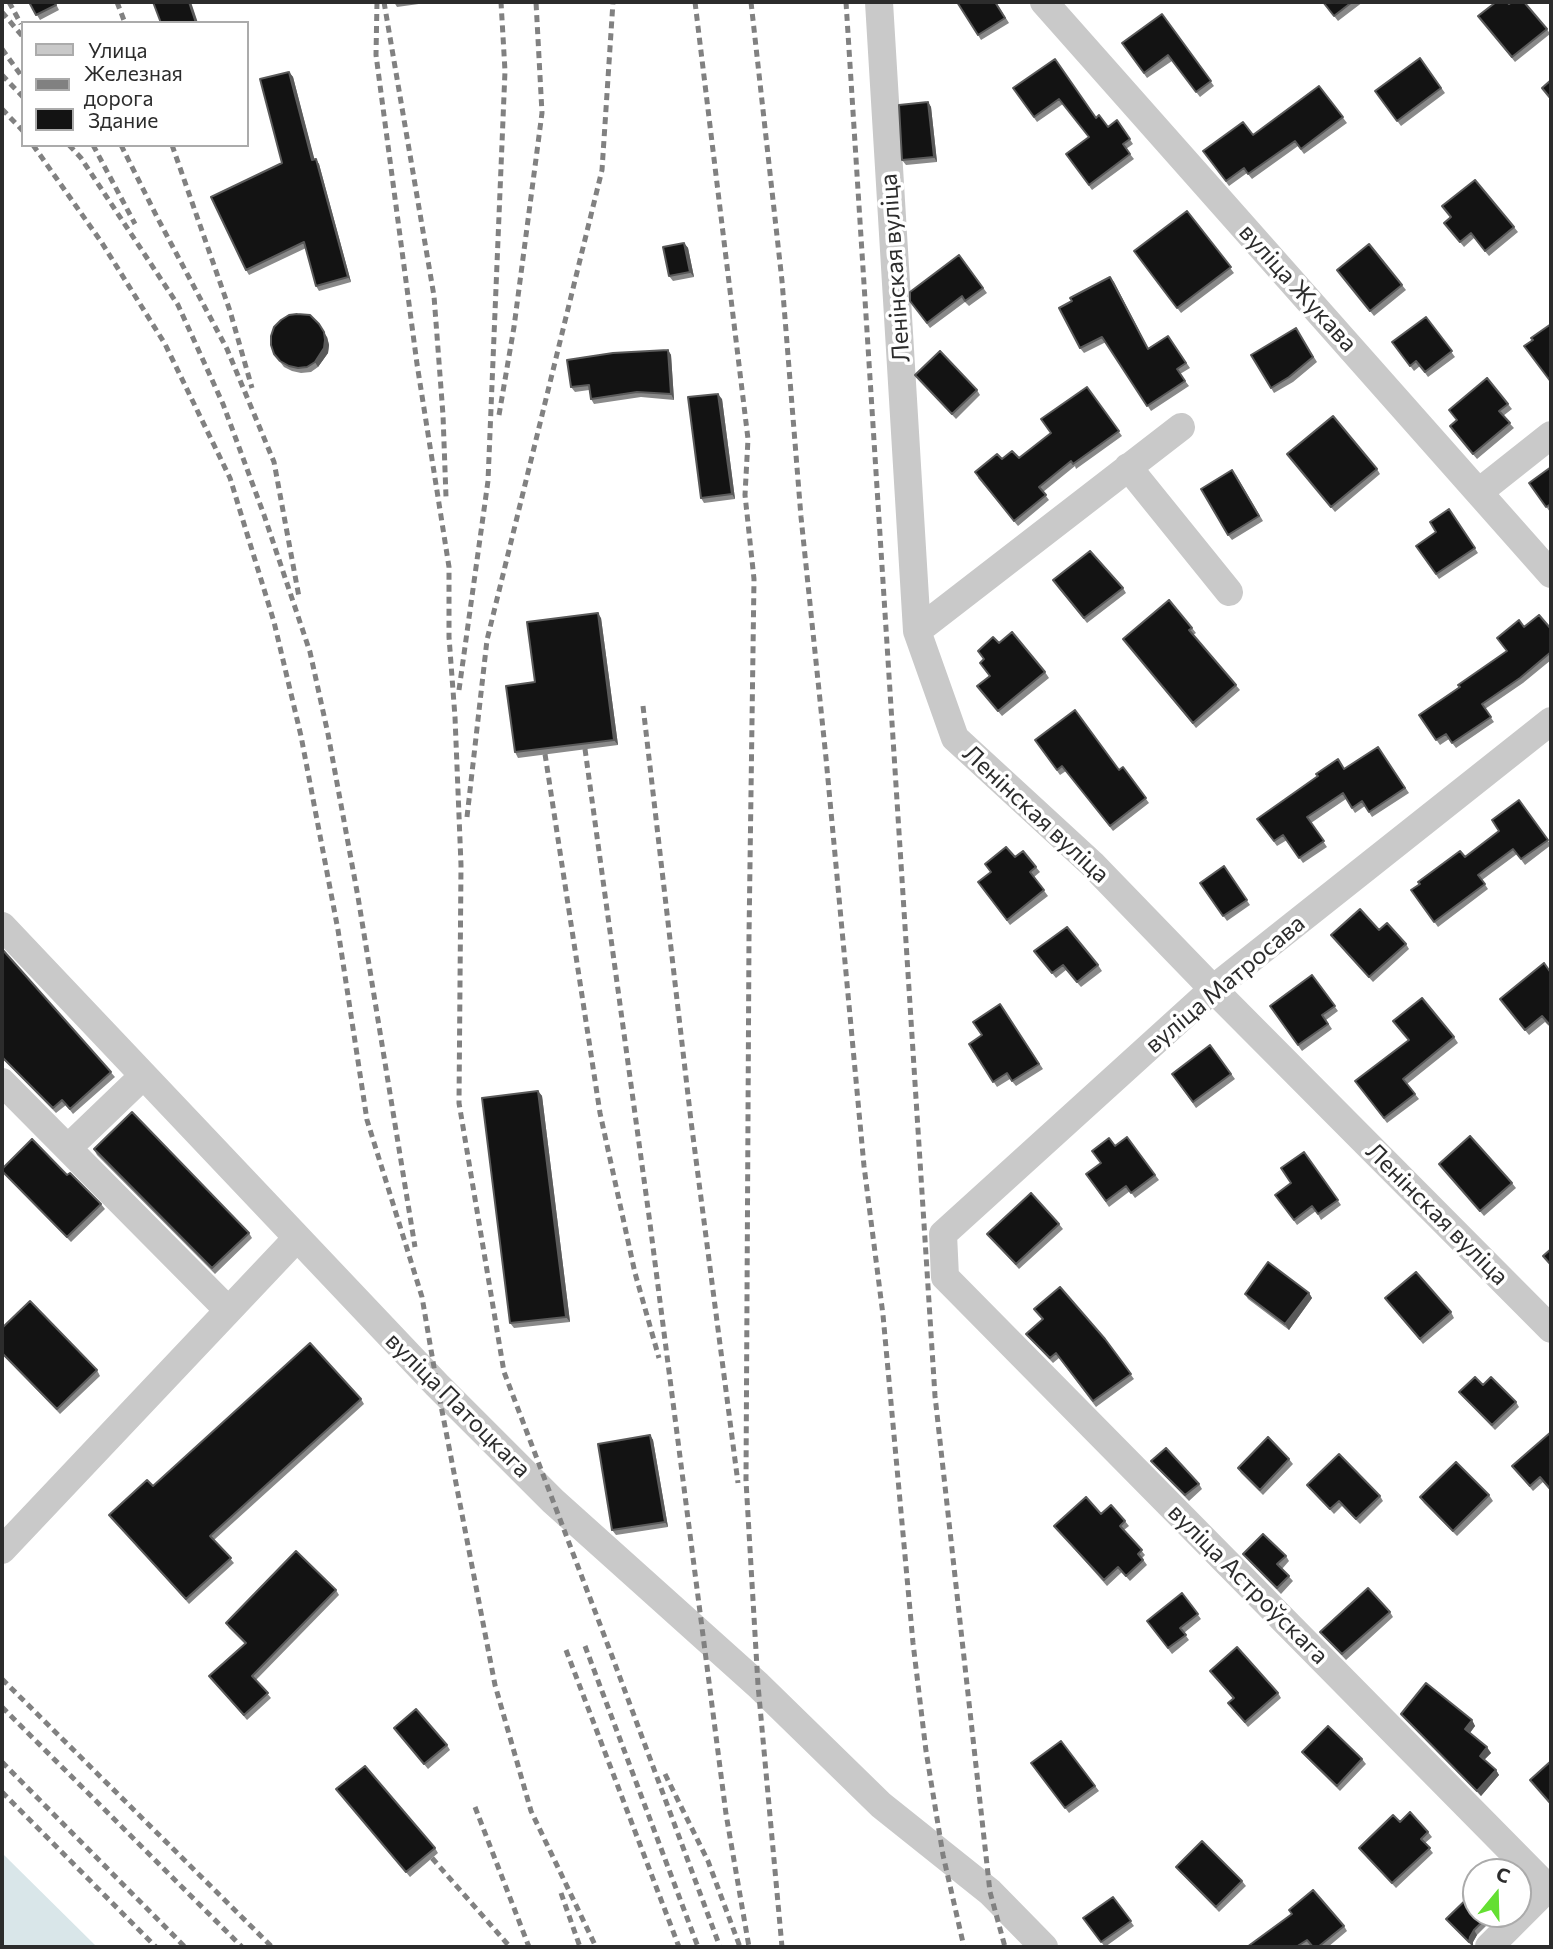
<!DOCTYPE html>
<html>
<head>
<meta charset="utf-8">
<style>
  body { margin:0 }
  #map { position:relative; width:1553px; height:1949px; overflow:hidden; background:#fff; font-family:Commissioner,sans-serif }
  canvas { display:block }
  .frame { position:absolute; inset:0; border:4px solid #2c2c2c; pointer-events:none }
  .legend { position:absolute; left:21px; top:21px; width:228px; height:126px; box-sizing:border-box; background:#fff; border:2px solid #ababab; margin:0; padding:9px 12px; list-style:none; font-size:21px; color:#2c2c2c }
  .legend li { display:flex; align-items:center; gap:14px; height:35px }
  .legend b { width:35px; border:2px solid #ababab }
  .north { position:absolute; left:1462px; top:1858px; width:70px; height:70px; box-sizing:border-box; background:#fff; border:2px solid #ababab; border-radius:50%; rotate:19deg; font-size:19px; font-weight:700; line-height:28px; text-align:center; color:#2c2c2c }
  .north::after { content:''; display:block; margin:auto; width:24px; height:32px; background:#64df32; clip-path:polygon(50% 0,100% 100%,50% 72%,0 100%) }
</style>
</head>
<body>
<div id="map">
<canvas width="1553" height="1949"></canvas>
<div class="frame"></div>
<ul class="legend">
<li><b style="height:9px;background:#c9c9c9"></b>Улица</li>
<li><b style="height:9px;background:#818181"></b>Железная дорога</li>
<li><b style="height:19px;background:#131313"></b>Здание</li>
</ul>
<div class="north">С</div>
</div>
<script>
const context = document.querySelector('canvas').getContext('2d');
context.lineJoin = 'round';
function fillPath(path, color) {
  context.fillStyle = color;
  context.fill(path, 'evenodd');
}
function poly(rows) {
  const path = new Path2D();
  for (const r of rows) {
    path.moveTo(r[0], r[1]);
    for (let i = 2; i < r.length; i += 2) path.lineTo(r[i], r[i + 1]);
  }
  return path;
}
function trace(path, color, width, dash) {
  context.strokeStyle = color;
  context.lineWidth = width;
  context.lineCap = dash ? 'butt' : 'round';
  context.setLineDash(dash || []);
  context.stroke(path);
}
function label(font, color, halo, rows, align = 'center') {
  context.font = font + ' Commissioner,sans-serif';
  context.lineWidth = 7;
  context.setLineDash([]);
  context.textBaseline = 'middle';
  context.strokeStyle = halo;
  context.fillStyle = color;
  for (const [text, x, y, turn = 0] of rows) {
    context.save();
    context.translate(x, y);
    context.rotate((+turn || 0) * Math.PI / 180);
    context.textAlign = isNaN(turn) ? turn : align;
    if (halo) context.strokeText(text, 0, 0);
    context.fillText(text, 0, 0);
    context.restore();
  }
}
fillPath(poly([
  [2,1853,97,1947,2,1947]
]), '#d9e6e9');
trace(poly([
  [879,2,917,631,955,738,1092,864,1213,989,1551,1329],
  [1044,2,1551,574],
  [1128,467,1229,592],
  [1479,492,1551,435],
  [917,631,1181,427],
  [1551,721,1213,989,943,1234,945,1277,1551,1891],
  [2,926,437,1385,553,1501,758,1685,881,1805,990,1892,1044,1947],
  [2,1082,228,1310],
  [68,1148,143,1076],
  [2,1550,297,1238],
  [1489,1947,1551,1885]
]), '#c9c9c9', 28);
trace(poly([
  [9,2,21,24],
  [117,2,125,23],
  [377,2,376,55,417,364,449,567,449,637,455,717,461,865,459,1103,504,1372,612,1656,720,1947],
  [384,2,434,296,443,415,446,497],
  [695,2,748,439,745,495,754,579,749,936,746,1481,758,1685,782,1947],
  [751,2,782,281,801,517,826,758,864,1166,883,1315,913,1643,926,1751,943,1855,964,1947],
  [846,2,935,1396,990,1892,1005,1947],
  [2,12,23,37],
  [2,49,23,78],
  [2,75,23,97],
  [2,109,23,131],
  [33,145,102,243,165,344,230,478,274,622,301,736,338,930,367,1120,422,1297,437,1385,495,1685,531,1811,596,1947],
  [69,145,81,158,178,305,223,404,264,515,310,652,328,734,358,897,415,1247],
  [93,145,135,224],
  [121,145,157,217,227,349,274,462,299,597],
  [172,145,230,311,252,388],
  [499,415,514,327,542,113,536,2],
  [459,690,488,481,505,71,501,2],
  [643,706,691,1121,738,1483],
  [585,749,649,1216,726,1814,749,1947],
  [545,754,600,1113,635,1273,659,1358],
  [467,817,487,640,602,170,613,2],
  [585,1646,698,1947],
  [566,1650,679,1947],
  [2,1679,272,1947],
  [2,1707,242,1947],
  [2,1762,185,1947],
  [665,1774,708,1861,740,1947],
  [2,1792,156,1947],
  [475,1807,529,1947],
  [432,1858,510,1947],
  [561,1893,580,1947]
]), '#818181', 5, [7, 5]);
fillPath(poly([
  [29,2,55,2,59,10,40,20],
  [394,2,433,2,397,7],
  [996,2,1009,23,981,40,978,35],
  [1323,2,1363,2,1338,21],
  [1509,4,1547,29,1550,34,1515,62,1482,21],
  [1162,14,1214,86,1200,97,1172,61,1147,78,1122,43],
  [1420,58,1445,93,1401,126,1375,91],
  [1055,59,1096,118,1108,127,1117,120,1133,144,1126,149,1134,159,1092,190,1066,154,1089,137,1063,104,1037,122,1013,88],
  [289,72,293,77,314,159,319,164,351,282,319,291,316,286,306,248,249,275,246,270,282,163],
  [1319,86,1347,123,1304,154,1298,146,1252,179,1247,173,1229,186,1203,151,1253,135],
  [928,102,931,107,937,162,906,165,902,160],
  [1187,211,1234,273,1181,313,1134,251],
  [1444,223,1514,227,1518,232,1489,256,1474,238,1464,247],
  [684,243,688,248,694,277,673,281,669,276],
  [959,255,987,293,969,306,965,302,930,328,910,301],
  [1341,275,1402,285,1406,290,1374,316],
  [1110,277,1148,348,1168,336,1190,368,1180,374,1189,386,1151,411,1106,342,1084,353,1080,348,1072,301],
  [1426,317,1455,357,1428,377,1420,366,1414,371,1392,342],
  [1299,333,1317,362,1293,382,1274,393,1271,388],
  [327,337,329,345,328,353,318,367,311,372,301,373,292,371,284,367,274,354],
  [668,350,671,355,674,400,641,397,594,404,591,399,589,390,575,392,571,387],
  [915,375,977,390,980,395,956,419],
  [1087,387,1122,436,1076,469,1075,466,1043,492,1049,500,1018,526,978,478,1002,459,1019,458,1051,433],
  [722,399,735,499,704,503,701,498],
  [1508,404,1512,409,1503,416,1514,428,1477,459,1453,431],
  [1287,454,1377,469,1380,474,1335,512],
  [1551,467,1551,511,1550,512,1529,483],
  [1236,475,1263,521,1232,540,1228,535],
  [1449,509,1478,553,1439,579,1416,546,1436,532],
  [1057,586,1123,588,1126,593,1087,623],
  [601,618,618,745,518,758,515,752,535,682],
  [1524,627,1551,629,1551,660,1523,683,1485,709,1494,722,1456,748,1449,739,1440,745,1419,715,1460,687,1507,651],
  [1192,628,1196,633,1193,635,1240,690,1196,728,1123,639],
  [999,643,1045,672,1049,678,1002,716,981,691,989,676,980,663],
  [1035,740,1119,770,1123,767,1149,803,1113,831,1066,771,1060,775],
  [1378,747,1409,793,1372,817,1365,806,1355,813,1346,799,1311,823,1327,847,1303,863,1287,840,1277,846,1257,819,1344,769],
  [1519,800,1551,845,1525,865,1517,854,1482,880,1488,889,1438,927,1411,890,1465,857,1499,831],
  [1023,851,1040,872,1034,877,1048,896,1010,925,978,882],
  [1224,866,1250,905,1227,921,1200,883],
  [1379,930,1406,944,1409,949,1373,982,1331,935],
  [2,949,115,1077,73,1114,66,1105,56,1113,2,1058],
  [1034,951,1098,965,1102,971,1081,987,1066,970,1056,978],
  [1551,973,1551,1028,1545,1022,1529,1035,1504,1004],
  [1312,975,1338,1011,1326,1020,1332,1029,1302,1051,1270,1006],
  [1000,1004,1043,1069,1016,1086,1010,1079,997,1087,969,1044,982,1035],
  [1393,1021,1454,1037,1458,1043,1407,1084,1419,1099,1387,1123,1355,1081,1409,1040],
  [1210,1045,1235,1079,1196,1108,1172,1074],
  [538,1091,542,1096,570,1322,514,1328,510,1323],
  [1127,1137,1159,1180,1135,1198,1130,1191,1109,1207,1086,1174,1101,1163,1115,1146],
  [94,1149,249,1233,252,1238,215,1274,97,1155],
  [1304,1152,1341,1205,1321,1220,1316,1211,1297,1225,1275,1195,1291,1183],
  [1439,1164,1512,1183,1516,1188,1484,1216],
  [2,1171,67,1175,101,1204,105,1209,71,1242],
  [1059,1224,1063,1229,1019,1269,987,1234],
  [1309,1293,1312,1298,1289,1330,1248,1299,1245,1294],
  [1385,1298,1451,1312,1454,1318,1423,1344],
  [2,1328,97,1370,100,1376,60,1414,2,1354],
  [1026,1334,1105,1339,1134,1379,1096,1407,1059,1358,1053,1363,1030,1339],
  [1483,1385,1516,1402,1519,1407,1495,1430,1463,1397,1459,1392],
  [361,1399,364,1404,214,1540,234,1563,189,1604,109,1515,153,1486],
  [1551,1432,1551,1491,1543,1482,1533,1491,1512,1466],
  [650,1435,653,1440,668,1527,616,1535,612,1530],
  [1289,1459,1293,1464,1263,1495,1241,1473,1238,1468],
  [1151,1461,1199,1484,1202,1489,1189,1501,1155,1466],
  [1307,1485,1380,1496,1383,1501,1360,1524,1342,1506,1334,1514],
  [1489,1495,1493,1501,1457,1536,1424,1503,1420,1497],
  [1101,1514,1125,1521,1129,1526,1124,1530,1145,1555,1142,1558,1147,1565,1130,1581,1122,1572,1107,1586,1054,1526],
  [1243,1554,1286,1556,1289,1561,1282,1569,1293,1581,1281,1594,1247,1559],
  [336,1590,339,1595,256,1680,271,1698,247,1720,209,1676,245,1644,229,1628,226,1623],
  [1182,1593,1201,1619,1184,1633,1189,1640,1172,1654,1147,1621],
  [1390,1612,1393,1617,1346,1660,1324,1637,1320,1632],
  [1210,1671,1278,1693,1281,1698,1248,1727,1228,1703,1233,1699],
  [1401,1714,1472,1720,1475,1726,1470,1733,1491,1753,1484,1760,1496,1770,1499,1775,1481,1796,1405,1719],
  [394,1728,447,1745,450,1750,428,1769],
  [1061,1741,1099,1791,1069,1813,1031,1763],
  [1302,1752,1362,1759,1366,1764,1340,1791,1306,1757],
  [336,1789,435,1848,438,1853,410,1877],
  [1428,1832,1432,1837,1425,1843,1433,1853,1396,1888,1359,1848],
  [1176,1867,1242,1881,1246,1886,1219,1912,1180,1872],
  [1113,1897,1134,1926,1105,1947,1083,1918],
  [1476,1914,1498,1914,1477,1935,1473,1942,1473,1947,1450,1924,1446,1919],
  [1344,1926,1347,1931,1328,1947,1313,1947,1310,1945,1307,1947,1247,1947]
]), '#898989');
fillPath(poly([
  [189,2,191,2,198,23,196,23],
  [289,72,293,77,316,165,312,160],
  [928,102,931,107,937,162,934,157],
  [316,159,319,164,351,282,348,277],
  [684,243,688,248,694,277,690,272],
  [1110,277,1114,282,1151,354,1148,349],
  [319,324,327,337,329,345,328,353,318,367,315,362],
  [668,350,671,355,674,400,671,394],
  [718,394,722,399,735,499,732,494],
  [598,613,601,618,618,745,614,740],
  [538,1091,542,1096,570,1322,566,1317],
  [1309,1293,1312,1298,1289,1330,1285,1324],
  [650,1435,653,1440,668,1527,665,1522],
  [1472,1720,1475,1726,1469,1734,1465,1729],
  [1487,1747,1491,1753,1483,1761,1480,1756],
  [1496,1770,1499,1775,1481,1796,1477,1791],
  [1474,1930,1477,1935,1473,1942,1473,1947,1469,1942,1470,1937]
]), '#5a5a5a');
const building = poly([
  [29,2,54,2,56,5,36,15,29,2],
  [153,2,189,2,196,23,161,23,153,2],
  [957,2,995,2,1005,18,978,35,957,2],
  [1323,2,1352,2,1334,16,1323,2],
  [1496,2,1507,2,1509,4,1512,2,1524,2,1547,29,1512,57,1478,16,1496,2],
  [1162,14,1211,81,1196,92,1168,55,1144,73,1122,43,1162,14],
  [1420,58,1441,88,1397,121,1375,91,1420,58],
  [1055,59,1096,118,1099,115,1108,127,1117,120,1130,139,1123,144,1130,154,1089,185,1066,154,1089,137,1059,99,1034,117,1013,88,1055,59],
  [289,72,312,160,316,159,348,277,316,286,304,242,246,270,211,197,282,163,260,79,289,72],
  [1551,80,1551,99,1542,88,1551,80],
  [1319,86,1343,117,1301,149,1295,141,1248,174,1244,168,1226,181,1203,151,1243,122,1253,135,1319,86],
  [928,102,934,157,902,160,899,105,928,102],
  [1475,180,1514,227,1485,251,1471,233,1460,242,1444,223,1451,217,1442,206,1475,180],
  [1187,211,1231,267,1177,308,1134,251,1187,211],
  [684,243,690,272,669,276,663,247,684,243],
  [1369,244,1402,285,1370,311,1337,270,1369,244],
  [959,255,983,288,965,301,962,296,927,323,910,301,910,292,959,255],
  [1110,277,1148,349,1168,336,1186,363,1177,369,1185,381,1147,406,1102,337,1080,348,1059,308,1072,301,1070,298,1110,277],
  [297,314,310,315,319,324,324,332,325,340,324,348,315,362,307,367,298,368,289,366,280,361,274,354,271,345,271,336,274,327,281,320,289,315,297,314],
  [1426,317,1452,351,1425,372,1416,361,1410,366,1392,342,1426,317],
  [1551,324,1551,382,1524,346,1533,340,1531,338,1551,324],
  [1296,328,1313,357,1289,377,1271,388,1251,355,1296,328],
  [668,350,671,394,637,392,591,399,589,385,571,387,567,360,613,353,668,350],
  [940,351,977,390,952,414,915,375,940,351],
  [1487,378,1508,404,1499,411,1510,423,1473,454,1450,426,1457,420,1449,410,1487,378],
  [1087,387,1119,431,1073,464,1071,461,1039,487,1046,495,1014,521,975,472,997,454,1002,459,1012,451,1019,458,1051,433,1041,419,1087,387],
  [718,394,732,494,701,498,688,397,718,394],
  [1333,416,1377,469,1331,507,1287,454,1333,416],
  [1551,467,1551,504,1546,507,1529,483,1551,467],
  [1232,470,1259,516,1228,535,1201,489,1232,470],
  [1449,509,1475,548,1436,574,1416,546,1436,532,1430,522,1449,509],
  [1090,551,1123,588,1084,618,1053,580,1090,551],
  [1169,600,1192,628,1189,630,1236,685,1193,723,1123,639,1169,600],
  [598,613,614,740,515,752,506,686,535,682,527,622,598,613],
  [1539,615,1551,629,1551,652,1520,678,1482,704,1491,717,1452,743,1446,734,1436,740,1419,715,1460,687,1458,685,1507,651,1497,638,1519,620,1524,627,1539,615],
  [1012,632,1045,672,998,711,977,686,990,676,980,663,984,659,978,651,993,637,999,643,1012,632],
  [1075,710,1119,770,1123,767,1146,798,1110,826,1062,766,1057,770,1035,740,1075,710],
  [1378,747,1405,788,1369,812,1362,801,1352,808,1343,793,1307,817,1324,841,1299,858,1283,835,1274,841,1257,819,1318,776,1316,774,1338,759,1344,769,1378,747],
  [1519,800,1548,840,1521,859,1513,849,1478,875,1485,884,1434,922,1411,890,1420,884,1418,882,1460,851,1465,857,1499,831,1492,820,1519,800],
  [1006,847,1015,857,1023,851,1036,867,1030,872,1044,890,1007,920,978,882,991,872,985,864,1006,847],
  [1224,866,1247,900,1223,916,1200,883,1224,866],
  [1360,909,1379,930,1387,923,1406,944,1369,977,1331,935,1360,909],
  [1067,927,1098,965,1077,982,1063,965,1052,973,1034,951,1067,927],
  [2,949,111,1072,70,1109,62,1100,53,1108,2,1057,2,949],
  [1544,963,1551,973,1551,1022,1549,1024,1542,1016,1525,1030,1500,999,1544,963],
  [1312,975,1335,1006,1322,1015,1328,1024,1298,1045,1270,1006,1312,975],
  [1422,998,1454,1037,1403,1079,1415,1094,1384,1118,1355,1081,1409,1040,1393,1021,1422,998],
  [1000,1004,1039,1064,1012,1081,1007,1073,993,1082,969,1044,982,1035,973,1022,1000,1004],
  [1210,1045,1231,1074,1193,1102,1172,1074,1210,1045],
  [538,1091,566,1317,510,1323,482,1098,538,1091],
  [132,1112,249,1233,212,1268,94,1149,132,1112],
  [1470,1136,1512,1183,1480,1211,1439,1164,1470,1136],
  [1127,1137,1155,1175,1131,1193,1126,1186,1106,1201,1086,1174,1101,1163,1092,1151,1109,1138,1115,1146,1127,1137],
  [32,1139,67,1175,70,1173,101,1204,67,1237,2,1171,2,1169,32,1139],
  [1304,1152,1338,1200,1318,1214,1312,1206,1294,1220,1275,1195,1291,1183,1281,1168,1304,1152],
  [1031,1193,1059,1224,1016,1264,987,1234,1031,1193],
  [1551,1249,1551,1265,1543,1256,1551,1249],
  [1268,1262,1309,1293,1285,1324,1245,1294,1268,1262],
  [1416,1272,1451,1312,1420,1339,1385,1298,1416,1272],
  [1060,1287,1105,1339,1131,1374,1093,1401,1056,1353,1050,1358,1026,1334,1043,1319,1034,1309,1060,1287],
  [30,1301,97,1370,57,1409,2,1353,2,1328,30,1301],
  [310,1343,361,1399,210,1536,231,1558,186,1599,109,1515,147,1480,153,1486,310,1343],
  [1475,1377,1483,1385,1491,1377,1516,1402,1492,1425,1459,1392,1475,1377],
  [1551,1432,1551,1490,1540,1477,1530,1486,1512,1466,1551,1432],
  [650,1435,665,1522,612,1530,598,1444,650,1435],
  [1268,1437,1289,1459,1260,1490,1238,1468,1268,1437],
  [1166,1448,1199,1484,1185,1495,1151,1461,1166,1448],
  [1339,1454,1380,1496,1356,1519,1339,1501,1330,1509,1307,1485,1339,1454],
  [1456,1462,1489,1495,1453,1531,1420,1497,1456,1462],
  [1086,1497,1101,1514,1111,1505,1125,1521,1120,1526,1142,1550,1138,1554,1143,1560,1126,1576,1118,1567,1104,1580,1054,1526,1086,1497],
  [1263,1534,1286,1556,1277,1564,1289,1576,1277,1588,1243,1554,1263,1534],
  [296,1551,336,1590,252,1676,268,1693,244,1715,209,1676,246,1643,226,1623,296,1551],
  [1368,1588,1390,1612,1342,1654,1320,1632,1368,1588],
  [1182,1593,1198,1614,1180,1628,1186,1635,1168,1648,1147,1621,1182,1593],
  [1237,1647,1278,1693,1245,1722,1228,1703,1234,1698,1210,1671,1237,1647],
  [1426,1683,1472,1720,1465,1729,1487,1747,1480,1756,1496,1770,1477,1791,1401,1714,1426,1683],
  [416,1709,447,1745,424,1764,394,1728,416,1709],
  [1328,1726,1362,1759,1337,1786,1302,1752,1328,1726],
  [1061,1741,1095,1786,1065,1808,1031,1763,1061,1741],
  [1551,1761,1551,1804,1530,1780,1551,1761],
  [365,1766,435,1848,406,1872,336,1789,365,1766],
  [1410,1812,1428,1832,1421,1839,1430,1848,1392,1883,1359,1848,1393,1815,1400,1822,1410,1812],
  [1202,1841,1242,1881,1216,1907,1176,1867,1202,1841],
  [1313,1890,1344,1926,1318,1947,1313,1947,1307,1940,1296,1947,1247,1947,1292,1914,1289,1910,1313,1890],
  [1476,1890,1476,1914,1490,1914,1474,1930,1470,1937,1469,1942,1446,1919,1476,1890],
  [1113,1897,1131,1921,1101,1942,1083,1918,1113,1897]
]);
fillPath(building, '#131313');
trace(building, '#5a5a5a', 2);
label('24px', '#2c2c2c', '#fff', [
  ["Ленінская вуліца",895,268,-94],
  ["вуліца Жукава",1298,288,48],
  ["Ленінская вуліца",1036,814,43],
  ["вуліца Матросава",1225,984,-40],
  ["Ленінская вуліца",1437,1214,45],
  ["вуліца Патоцкага",458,1405,45],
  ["вуліца Астроўскага",1248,1584,45]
]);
</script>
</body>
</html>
